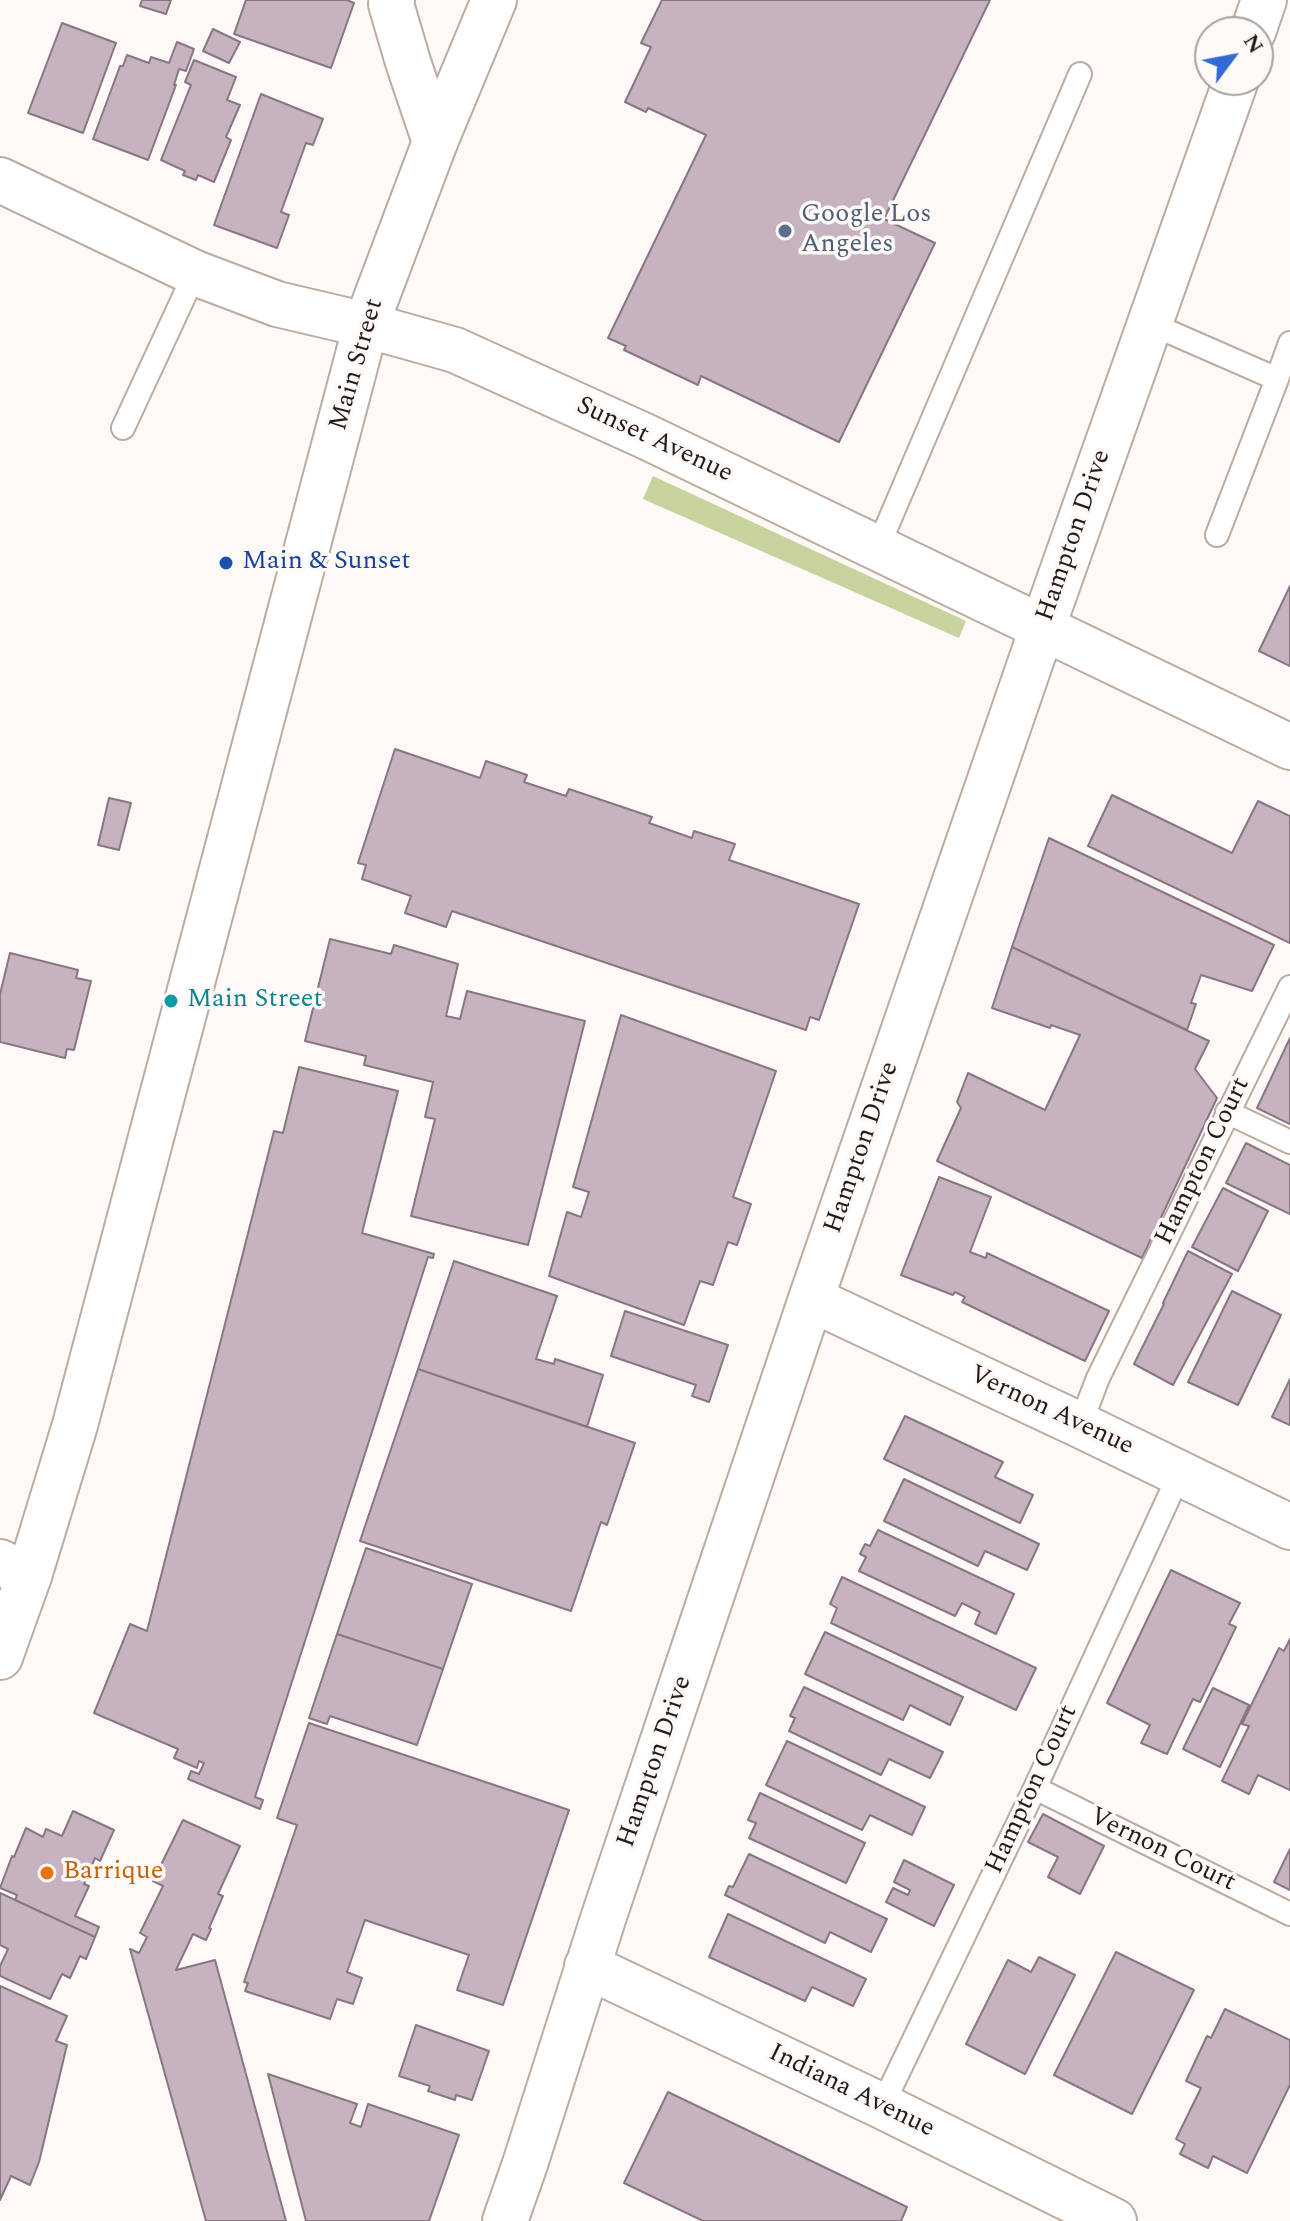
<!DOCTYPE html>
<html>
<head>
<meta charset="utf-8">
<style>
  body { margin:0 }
  #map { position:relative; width:1290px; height:2221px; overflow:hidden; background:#fdf9f7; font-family:Spectral,serif }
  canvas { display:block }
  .north { position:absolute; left:1194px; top:16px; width:80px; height:80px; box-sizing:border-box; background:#fdf9f7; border:2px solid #a5a19d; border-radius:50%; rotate:58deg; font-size:22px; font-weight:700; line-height:32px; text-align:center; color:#221c17 }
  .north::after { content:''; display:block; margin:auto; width:28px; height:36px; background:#3169d8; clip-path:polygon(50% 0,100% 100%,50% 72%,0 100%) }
</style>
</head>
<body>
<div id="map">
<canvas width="1290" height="2221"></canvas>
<div class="north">N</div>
</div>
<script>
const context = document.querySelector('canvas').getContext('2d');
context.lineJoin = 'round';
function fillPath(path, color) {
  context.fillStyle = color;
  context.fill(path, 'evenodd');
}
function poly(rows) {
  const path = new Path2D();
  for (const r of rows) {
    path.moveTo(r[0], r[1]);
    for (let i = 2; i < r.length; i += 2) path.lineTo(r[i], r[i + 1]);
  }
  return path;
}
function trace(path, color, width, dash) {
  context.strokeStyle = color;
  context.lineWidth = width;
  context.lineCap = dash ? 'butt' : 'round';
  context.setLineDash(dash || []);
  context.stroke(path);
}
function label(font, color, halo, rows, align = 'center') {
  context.font = font + ' Spectral,serif';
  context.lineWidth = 7;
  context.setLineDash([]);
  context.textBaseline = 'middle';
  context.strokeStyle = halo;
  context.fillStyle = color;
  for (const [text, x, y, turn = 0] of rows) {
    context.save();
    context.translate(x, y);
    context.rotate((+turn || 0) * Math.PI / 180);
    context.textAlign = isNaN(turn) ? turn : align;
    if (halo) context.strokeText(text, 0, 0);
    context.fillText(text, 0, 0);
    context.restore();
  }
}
fillPath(poly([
  [653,476,966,621,959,638,643,499]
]), '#c7d29c');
const building = poly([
  [142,0,171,0,166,14,140,6,142,0],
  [246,0,347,0,354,3,331,68,234,34,246,0],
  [662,0,990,0,884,219,935,243,839,442,701,376,698,385,624,350,626,346,608,338,706,135,648,108,646,112,625,102,651,47,641,43,662,0],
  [62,23,116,43,83,133,28,113,62,23],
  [213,29,240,42,229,63,203,51,213,29],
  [177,42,194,49,186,71,179,69,174,85,176,85,148,160,93,139,120,66,123,66,127,55,149,63,151,57,169,63,177,42],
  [194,60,236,77,227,100,240,105,226,137,231,140,214,182,198,175,196,180,183,175,185,171,161,160,191,85,185,82,194,60],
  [261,94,323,119,313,145,306,143,281,212,289,215,277,248,214,225,261,94],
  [1290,586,1290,666,1259,651,1290,586],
  [395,749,480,778,486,761,527,775,524,782,566,796,569,789,652,817,649,823,692,838,694,831,735,844,729,860,859,904,819,1020,810,1017,806,1030,452,911,446,927,405,913,411,896,362,879,366,865,358,863,395,749],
  [1112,795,1232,853,1258,801,1290,816,1290,943,1088,846,1112,795],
  [109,798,131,803,119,850,98,845,109,798],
  [1049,838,1274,945,1252,991,1201,975,1191,1003,1196,1004,1187,1030,1012,947,1049,838],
  [330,939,391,954,394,945,458,964,446,1016,460,1019,467,991,585,1021,528,1245,411,1216,435,1119,425,1117,433,1082,364,1065,366,1056,305,1041,330,939],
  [1012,947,1209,1041,1195,1069,1217,1098,1142,1258,937,1161,961,1108,957,1102,968,1073,1045,1110,1080,1035,1051,1025,1050,1028,992,1008,1012,947],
  [10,953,78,970,76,978,91,981,74,1050,67,1049,65,1058,0,1042,0,994,10,953],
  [621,1015,776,1071,733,1197,751,1204,737,1245,728,1242,713,1285,700,1281,684,1325,549,1276,567,1212,581,1217,589,1192,573,1187,621,1015],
  [1290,1038,1290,1124,1257,1108,1290,1038],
  [299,1067,398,1091,362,1233,434,1254,433,1258,428,1257,255,1797,263,1800,260,1809,188,1779,191,1771,199,1774,204,1763,199,1761,197,1768,174,1758,178,1749,94,1713,130,1624,147,1631,274,1131,283,1133,299,1067],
  [1246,1143,1290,1165,1290,1214,1226,1183,1246,1143],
  [939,1177,991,1197,970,1252,986,1258,987,1253,1109,1311,1085,1361,962,1302,965,1297,955,1292,953,1295,901,1275,939,1177],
  [1223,1188,1268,1211,1238,1271,1192,1247,1223,1188],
  [1188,1251,1232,1274,1173,1385,1134,1364,1164,1304,1163,1303,1188,1251],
  [454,1261,557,1296,536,1359,554,1364,555,1359,603,1375,587,1427,418,1369,454,1261],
  [1232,1291,1281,1315,1238,1405,1188,1382,1232,1291],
  [625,1311,728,1345,709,1402,692,1396,696,1385,611,1356,625,1311],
  [418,1369,635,1443,607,1525,601,1522,571,1611,360,1541,418,1369],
  [1290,1379,1290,1425,1272,1417,1290,1379],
  [905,1416,1003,1462,995,1477,1033,1495,1020,1523,884,1459,905,1416],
  [904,1479,1039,1544,1027,1570,985,1551,978,1566,884,1521,904,1479],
  [878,1530,1014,1594,996,1634,975,1624,980,1612,962,1603,955,1616,859,1571,866,1557,860,1554,865,1544,870,1546,878,1530],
  [366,1548,472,1584,443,1669,337,1634,366,1548],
  [1171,1570,1240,1603,1229,1624,1236,1627,1200,1702,1193,1699,1167,1754,1141,1743,1150,1725,1107,1703,1171,1570],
  [842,1577,1036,1668,1016,1710,831,1623,837,1608,830,1604,842,1577],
  [825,1632,963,1697,950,1725,910,1705,903,1720,805,1674,825,1632],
  [337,1634,443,1669,417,1745,330,1716,327,1724,309,1718,337,1634],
  [1290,1639,1290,1790,1258,1775,1249,1794,1222,1781,1249,1726,1242,1724,1279,1648,1284,1651,1290,1639],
  [804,1687,943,1752,930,1778,889,1759,881,1775,789,1731,795,1718,790,1716,804,1687],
  [1213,1688,1249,1705,1220,1767,1183,1749,1213,1688],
  [309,1723,569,1810,503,2005,457,1990,469,1955,365,1920,347,1972,362,1978,353,2004,337,1999,330,2019,245,1991,248,1983,244,1982,297,1825,277,1818,309,1723],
  [787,1741,925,1807,912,1835,870,1815,862,1830,766,1785,787,1741],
  [760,1793,865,1843,846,1883,749,1838,756,1823,748,1820,760,1793],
  [73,1811,114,1830,100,1861,95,1858,84,1884,89,1886,75,1916,99,1927,95,1937,15,1900,17,1895,0,1888,12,1856,14,1857,26,1828,43,1837,46,1829,62,1836,73,1811],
  [1043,1814,1104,1846,1080,1894,1048,1877,1058,1857,1028,1842,1043,1814],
  [183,1820,240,1846,218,1894,223,1896,209,1928,211,1929,206,1940,193,1934,176,1970,215,1960,286,2221,206,2221,130,1949,139,1953,147,1937,140,1933,163,1886,153,1881,183,1820],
  [1290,1849,1290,1890,1274,1882,1290,1849],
  [749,1854,887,1919,871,1952,830,1932,825,1943,725,1895,729,1886,733,1887,749,1854],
  [904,1860,954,1885,934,1926,886,1902,893,1888,908,1895,910,1890,894,1882,904,1860],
  [0,1893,95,1937,86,1959,80,1956,70,1978,62,1974,50,1999,0,1976,0,1966,8,1949,0,1945,0,1893],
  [728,1914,866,1979,853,2006,812,1987,805,2001,709,1957,728,1914],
  [1116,1952,1194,1990,1132,2114,1054,2075,1116,1952],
  [1039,1957,1075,1975,1025,2074,966,2044,1008,1960,1031,1972,1039,1957],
  [0,1986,67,2016,56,2041,67,2045,39,2162,30,2185,11,2176,0,2200,0,1986],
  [1225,2009,1290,2040,1290,2085,1247,2173,1213,2156,1208,2168,1180,2154,1185,2144,1176,2139,1201,2088,1186,2081,1207,2036,1211,2038,1225,2009],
  [416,2025,489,2051,472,2100,456,2095,455,2100,428,2091,430,2086,399,2076,416,2025],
  [268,2074,357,2104,350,2123,361,2127,368,2104,459,2135,429,2221,306,2221,268,2074],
  [668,2092,907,2207,901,2221,703,2221,624,2183,668,2092]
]);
fillPath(building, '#c7b3c0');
trace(building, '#897682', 2);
const service = poly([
  [1149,323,1277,379,1290,343],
  [123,428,195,273],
  [1217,535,1277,379],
  [878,547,1080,74],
  [1227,1112,1290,1142],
  [1080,1425,1098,1378,1290,987],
  [1035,1788,1290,1914],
  [882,2106,1035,1788,1180,1473]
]);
const minor = poly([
  [392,0,391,4,408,62,435,142],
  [1253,32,1264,0],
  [0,180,195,273,277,304,366,325,455,350,647,437,1290,747],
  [811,1299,1080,1425,1290,1527],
  [0,1562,29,1576],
  [587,1966,882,2106,1114,2221],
  [505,2221,525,2164,603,1919,811,1299,1043,626,1236,80]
]);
const tertiary = poly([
  [0,1657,29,1576,75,1425,366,325,435,142,494,0]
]);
trace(service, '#bdab9e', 26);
trace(minor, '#bdab9e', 48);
trace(tertiary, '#bdab9e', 48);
trace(service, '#fff', 22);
trace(minor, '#fff', 44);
trace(tertiary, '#fff', 44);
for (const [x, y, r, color] of [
  [785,231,8,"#5c6f8a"],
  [226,563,8,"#1a4fb4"],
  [171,1001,8,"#0f9aa8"],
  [47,1873,8,"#e8710a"]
]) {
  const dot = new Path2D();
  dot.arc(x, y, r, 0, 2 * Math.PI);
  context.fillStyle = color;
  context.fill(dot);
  trace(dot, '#fdf9f7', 3);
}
label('26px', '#4e5e75', '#fdf9f7', [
  ["Google Los",801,216],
  ["Angeles",801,246]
], 'left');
label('26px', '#221c17', '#fdf9f7', [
  ["Main Street",358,365,-74],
  ["Sunset Avenue",654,441,25],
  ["Hampton Drive",1075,536,-71],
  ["Hampton Drive",863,1148,-71],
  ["Hampton Court",1204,1162,-64],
  ["Vernon Avenue",1051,1412,25],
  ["Hampton Drive",656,1762,-71],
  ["Hampton Court",1033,1790,-65],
  ["Vernon Court",1162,1851,26],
  ["Indiana Avenue",851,2092,26]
]);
label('26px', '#164399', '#fdf9f7', [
  ["Main & Sunset",242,563]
], 'left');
label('26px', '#0d838f', '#fdf9f7', [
  ["Main Street",187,1001]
], 'left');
label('26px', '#c56008', '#fdf9f7', [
  ["Barrique",63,1873]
], 'left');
</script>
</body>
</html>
